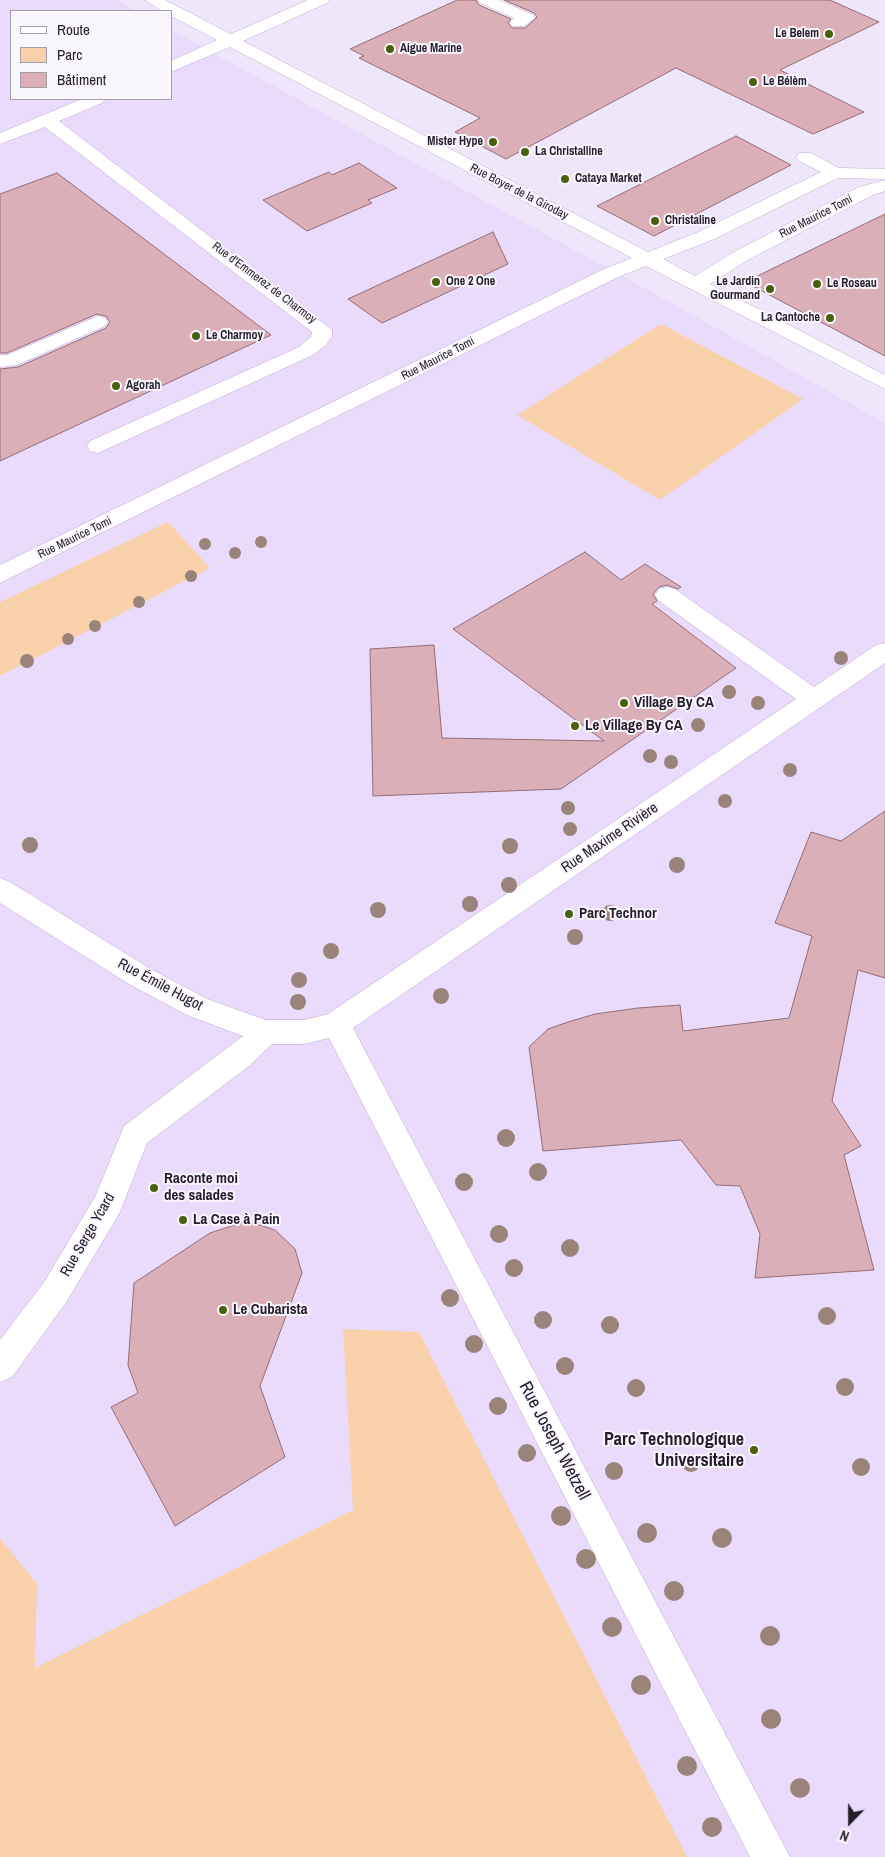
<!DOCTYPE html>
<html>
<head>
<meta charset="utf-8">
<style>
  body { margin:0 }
  #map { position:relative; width:885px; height:1857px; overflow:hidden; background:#efe6fb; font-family:"Archivo Narrow",sans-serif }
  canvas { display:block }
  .legend { position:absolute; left:10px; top:10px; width:162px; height:90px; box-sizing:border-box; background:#faf6fe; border:1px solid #a49fa9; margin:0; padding:6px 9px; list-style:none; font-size:15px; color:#231d2a }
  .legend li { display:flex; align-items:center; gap:10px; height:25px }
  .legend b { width:25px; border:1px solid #a49fa9 }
  .north { position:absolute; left:825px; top:1797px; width:50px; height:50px; -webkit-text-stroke:4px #faf6fe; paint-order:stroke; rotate:202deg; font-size:14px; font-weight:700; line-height:20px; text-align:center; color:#231d2a }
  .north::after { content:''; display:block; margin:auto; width:18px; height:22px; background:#231d2a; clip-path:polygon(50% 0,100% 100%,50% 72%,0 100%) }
</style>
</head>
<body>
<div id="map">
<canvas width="885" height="1857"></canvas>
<ul class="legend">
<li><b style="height:6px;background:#fff"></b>Route</li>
<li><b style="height:14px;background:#f9d2ac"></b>Parc</li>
<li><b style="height:14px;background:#daafb7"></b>Bâtiment</li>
</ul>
<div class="north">N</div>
</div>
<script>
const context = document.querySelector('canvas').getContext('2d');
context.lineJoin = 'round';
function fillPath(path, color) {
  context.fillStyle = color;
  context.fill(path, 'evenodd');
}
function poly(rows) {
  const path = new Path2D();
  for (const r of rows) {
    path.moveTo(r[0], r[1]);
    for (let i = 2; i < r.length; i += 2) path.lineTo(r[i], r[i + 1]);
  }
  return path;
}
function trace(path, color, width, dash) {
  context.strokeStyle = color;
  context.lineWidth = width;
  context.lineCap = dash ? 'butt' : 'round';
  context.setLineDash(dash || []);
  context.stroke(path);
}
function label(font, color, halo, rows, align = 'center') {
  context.font = font + ' "Archivo Narrow",sans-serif';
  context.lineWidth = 4;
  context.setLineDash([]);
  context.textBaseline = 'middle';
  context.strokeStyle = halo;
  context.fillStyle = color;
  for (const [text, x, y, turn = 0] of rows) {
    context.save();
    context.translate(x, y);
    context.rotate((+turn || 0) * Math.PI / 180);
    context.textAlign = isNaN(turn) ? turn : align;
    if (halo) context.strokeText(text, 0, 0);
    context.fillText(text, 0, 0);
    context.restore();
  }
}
fillPath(poly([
  [0,0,116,0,137,11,11,11,11,99,171,99,171,30,668,301,885,423,885,1857,0,1857]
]), '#eadbfd');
fillPath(poly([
  [661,324,803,399,660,500,517,415],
  [168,522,210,568,0,676,0,602],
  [343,1329,419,1332,687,1857,0,1857,0,1538,37,1584,35,1668,353,1510]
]), '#f9d2ac');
const building = poly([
  [457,0,476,0,479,5,511,19,508,23,512,28,525,28,537,17,534,13,504,0,830,0,879,22,780,70,864,112,813,134,676,68,506,159,455,132,480,118,359,58,364,56,350,49,457,0],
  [736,136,791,165,654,236,597,206,736,136],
  [359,163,397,188,368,200,372,203,307,231,263,200,329,172,332,175,359,163],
  [57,173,271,335,0,461,0,369,18,367,106,328,110,322,106,316,97,314,7,353,0,353,0,194,57,173],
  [885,214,885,356,745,282,885,214],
  [493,232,508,264,382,323,348,299,493,232],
  [585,552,621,580,645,564,681,587,678,589,667,585,659,587,653,594,657,601,652,604,736,668,561,789,373,796,370,649,434,645,442,738,604,741,453,629,585,552],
  [885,811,885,978,858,970,832,1101,861,1146,844,1155,874,1270,755,1278,760,1234,740,1186,716,1185,681,1140,543,1151,529,1047,548,1029,568,1022,595,1014,638,1008,680,1005,683,1031,789,1018,812,936,775,923,811,832,841,841,885,811],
  [247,1221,275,1230,295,1249,302,1273,260,1386,285,1457,175,1526,111,1407,138,1393,128,1365,134,1283,210,1233,247,1221]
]);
fillPath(building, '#daafb7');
trace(building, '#956e76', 1);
const minor = poly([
  [145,0,165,0,231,34,308,0,329,0,327,3,243,41,648,252,696,233,821,172,799,161,796,157,799,153,811,153,839,168,885,169,885,179,838,178,710,241,663,259,695,276,732,253,859,187,885,180,885,191,873,195,746,261,710,284,885,375,885,389,646,266,618,277,0,583,0,565,604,269,632,258,230,47,171,72,171,61,217,40,171,16,171,11,162,11,145,0],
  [478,0,499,0,533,15,535,18,524,26,512,26,510,23,514,18,480,3,478,0],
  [82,99,105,99,102,103,59,121,332,330,332,336,326,345,313,355,98,453,90,451,87,446,90,441,299,347,311,337,312,332,45,127,0,144,0,133,82,99],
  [98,316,105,318,108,322,105,326,17,365,0,367,0,355,7,355,98,316],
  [667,587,675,589,814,687,876,645,885,643,885,663,353,1028,790,1857,750,1857,329,1038,304,1044,272,1044,249,1066,147,1143,120,1212,67,1301,12,1377,0,1382,0,1340,45,1281,96,1195,124,1126,243,1036,187,1015,129,984,0,903,0,878,10,882,149,968,207,999,266,1020,304,1020,328,1014,796,699,659,601,655,595,659,589,667,587]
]);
trace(minor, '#bcadce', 1);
fillPath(minor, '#fff');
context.fillStyle = '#9a8479';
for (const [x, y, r] of [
  [261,542,6],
  [205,544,6],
  [235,553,6],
  [191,576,6],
  [139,602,6],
  [95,626,6],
  [68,639,6],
  [841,658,7],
  [27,661,7],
  [729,692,7],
  [758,703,7],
  [698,725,7],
  [650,756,7],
  [671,762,7],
  [790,770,7],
  [725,801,7],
  [568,808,7],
  [570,829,7],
  [30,845,8],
  [510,846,8],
  [677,865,8],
  [509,885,8],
  [470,904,8],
  [378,910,8],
  [610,913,8],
  [575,937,8],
  [331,951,8],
  [299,980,8],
  [441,996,8],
  [298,1002,8],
  [506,1138,9],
  [538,1172,9],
  [464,1182,9],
  [499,1234,9],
  [570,1248,9],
  [514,1268,9],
  [450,1298,9],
  [827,1316,9],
  [543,1320,9],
  [610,1325,9],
  [474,1344,9],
  [565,1366,9],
  [845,1387,9],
  [636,1388,9],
  [498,1406,9],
  [527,1453,9],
  [691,1463,9],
  [861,1467,9],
  [614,1471,9],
  [561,1516,10],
  [647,1533,10],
  [722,1538,10],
  [586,1559,10],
  [674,1591,10],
  [612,1627,10],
  [770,1636,10],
  [641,1685,10],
  [771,1719,10],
  [687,1766,10],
  [800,1788,10],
  [712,1827,10]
]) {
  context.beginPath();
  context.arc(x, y, r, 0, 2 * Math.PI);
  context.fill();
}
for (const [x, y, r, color] of [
  [829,34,5,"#49610e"],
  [390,49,5,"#49610e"],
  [753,82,5,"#49610e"],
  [493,142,5,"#49610e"],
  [525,152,5,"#49610e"],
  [565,179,5,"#49610e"],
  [655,221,5,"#49610e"],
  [436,282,5,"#49610e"],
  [817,284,5,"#49610e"],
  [770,289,5,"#49610e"],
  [830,318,5,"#49610e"],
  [196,336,5,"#49610e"],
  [116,386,5,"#49610e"],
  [624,703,5,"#49610e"],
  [575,726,5,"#49610e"],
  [569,914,5,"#49610e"],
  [154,1188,5,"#49610e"],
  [183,1220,5,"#49610e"],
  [223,1310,5,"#49610e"],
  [754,1450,5,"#49610e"]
]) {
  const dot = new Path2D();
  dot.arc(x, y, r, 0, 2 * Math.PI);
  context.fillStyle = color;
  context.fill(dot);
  trace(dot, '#faf6fe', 2);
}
label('bold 12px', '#231d2a', '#faf6fe', [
  ["Le Belem",819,34,"right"],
  ["Aigue Marine",400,49],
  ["Le Bélèm",763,82],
  ["Mister Hype",483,142,"right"],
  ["La Christalline",535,152],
  ["Cataya Market",575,179],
  ["Christaline",665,221],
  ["One 2 One",446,282],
  ["Le Jardin",760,282,"right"],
  ["Gourmand",760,296,"right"],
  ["Le Roseau",827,284],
  ["La Cantoche",820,318,"right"],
  ["Le Charmoy",206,336],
  ["Agorah",126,386]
], 'left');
label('12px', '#231d2a', '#faf6fe', [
  ["Rue Boyer de la Giroday",519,192,27],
  ["Rue Maurice Tomi",816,217,-27],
  ["Rue d'Emmerez de Charmoy",264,283,37],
  ["Rue Maurice Tomi",438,359,-27],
  ["Rue Maurice Tomi",75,538,-26]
]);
label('bold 15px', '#231d2a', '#faf6fe', [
  ["Village By CA",634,703],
  ["Le Village By CA",585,726],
  ["Parc Technor",579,914],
  ["Raconte moi",164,1179],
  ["des salades",164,1196],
  ["La Case à Pain",193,1220],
  ["Le Cubarista",233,1310]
], 'left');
label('15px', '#231d2a', '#faf6fe', [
  ["Rue Maxime Rivière",610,838,-34],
  ["Rue Émile Hugot",160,985,28],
  ["Rue Serge Ycard",88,1235,-60]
]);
label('bold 18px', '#231d2a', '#faf6fe', [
  ["Parc Technologique",744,1440],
  ["Universitaire",744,1461]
], 'right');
label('18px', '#231d2a', '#faf6fe', [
  ["Rue Joseph Wetzell",554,1441,62]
]);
</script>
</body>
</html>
